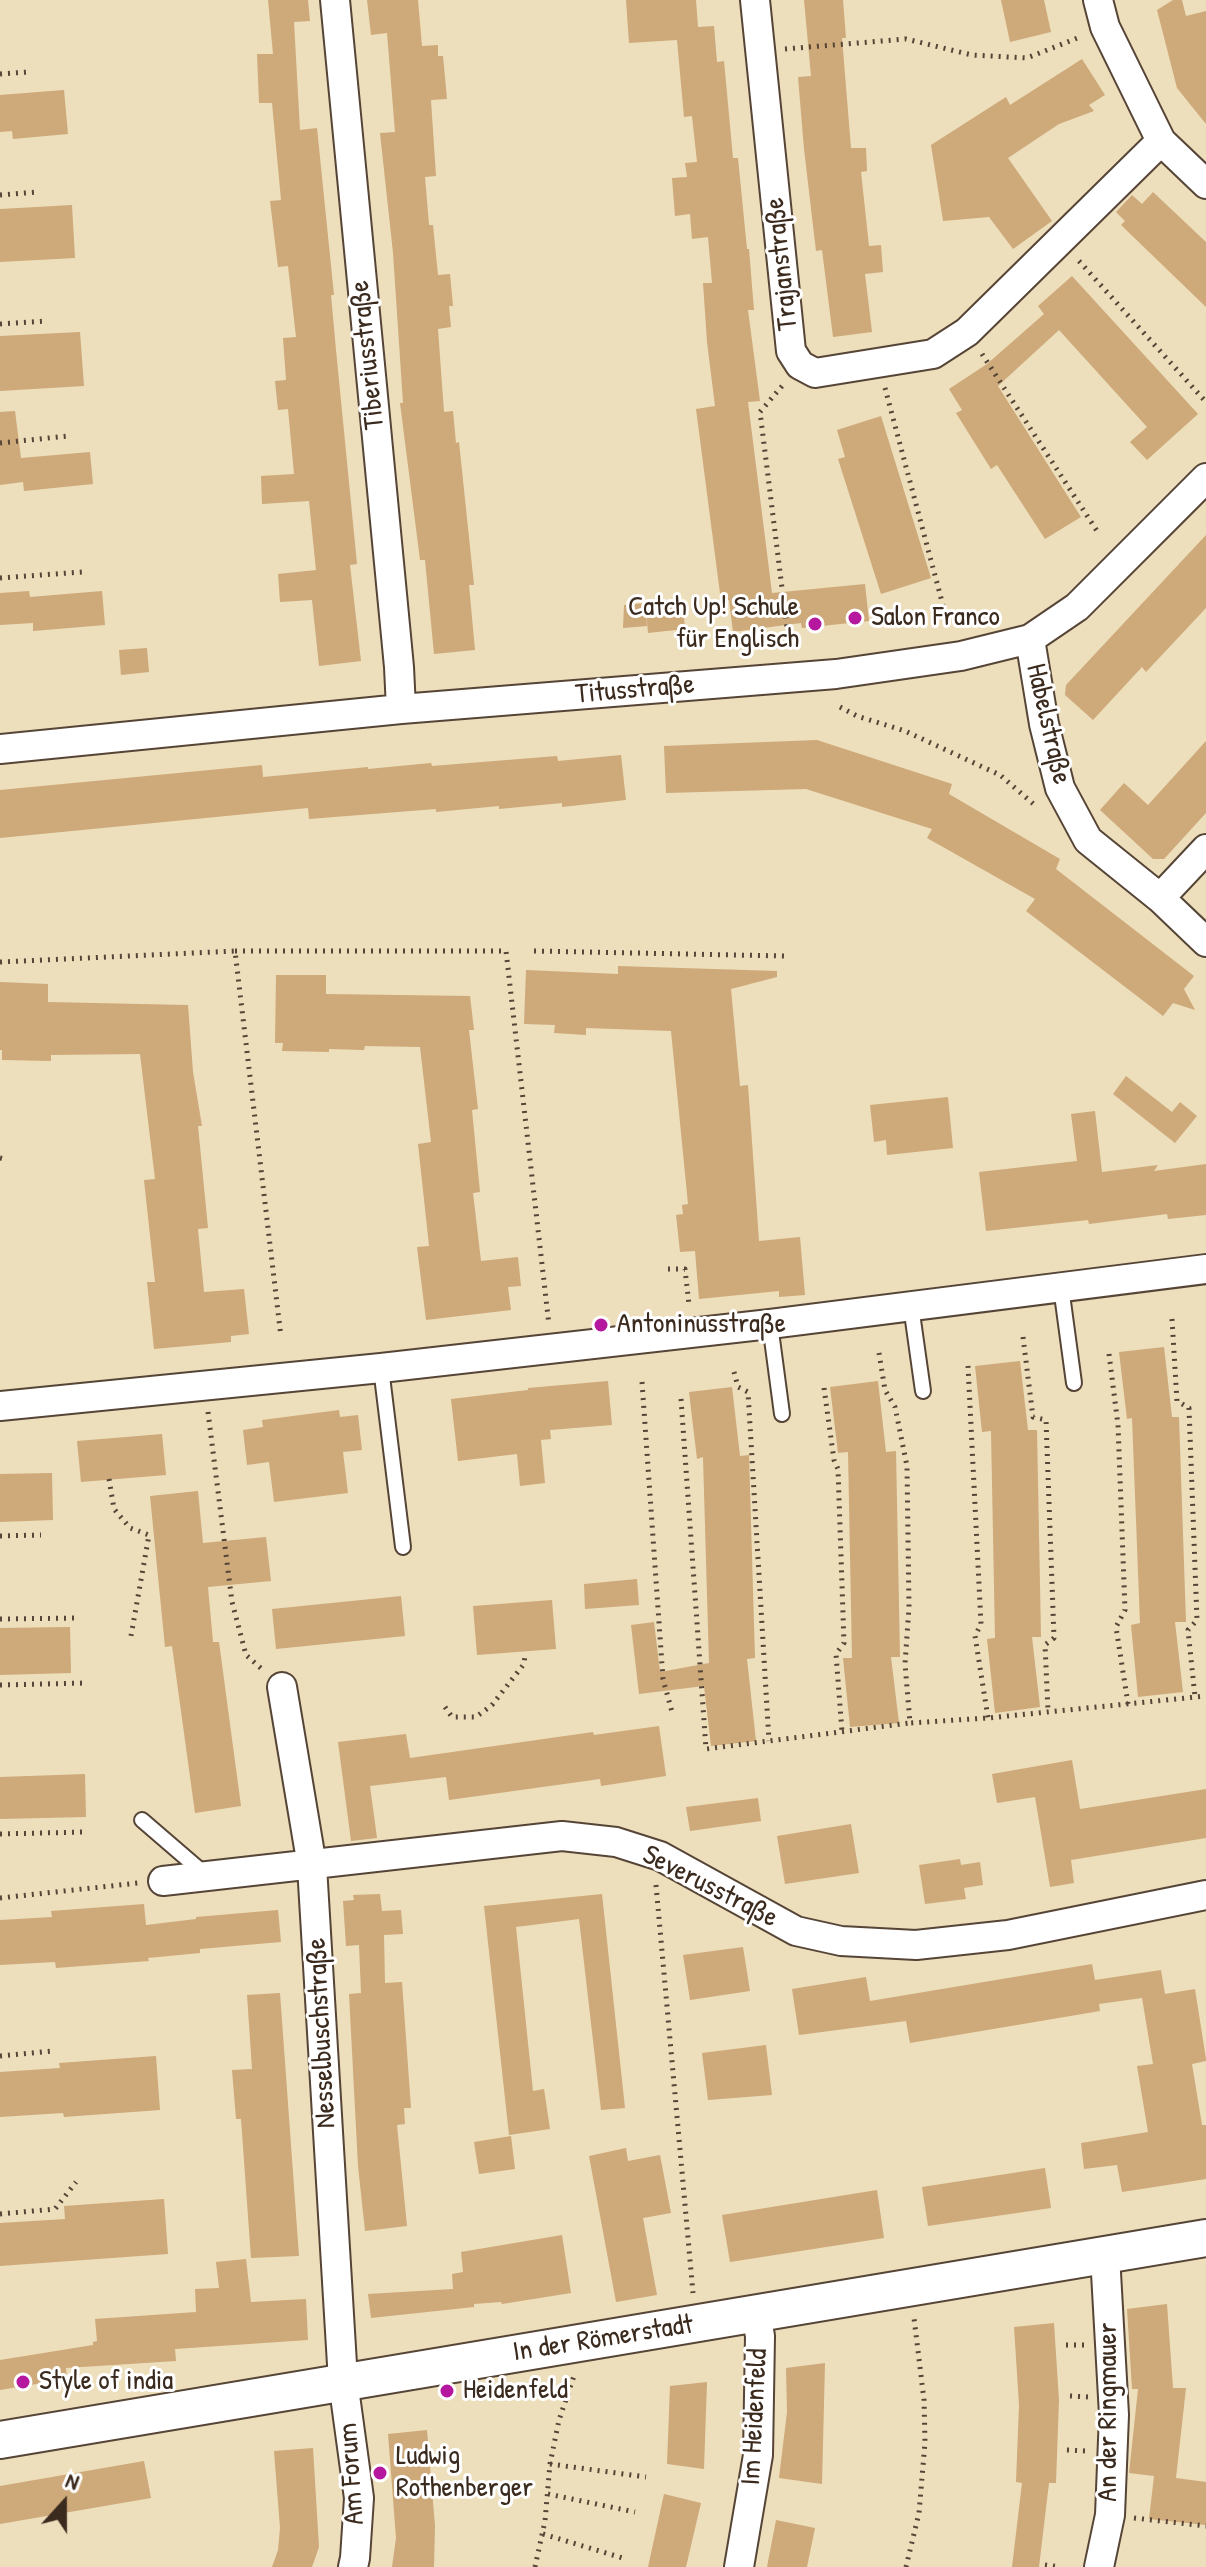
<!DOCTYPE html>
<html>
<head>
<meta charset="utf-8">
<style>
  body { margin:0 }
  #map { position:relative; width:1206px; height:2567px; overflow:hidden; background:#eddebc; font-family:"Patrick Hand",sans-serif }
  canvas { display:block }
  .north { position:absolute; left:24px; top:2463px; width:80px; height:80px; -webkit-text-stroke:6px #fff; paint-order:stroke; rotate:21deg; font-size:22px; font-weight:700; line-height:32px; text-align:center; color:#3b2a1e }
  .north::after { content:''; display:block; margin:auto; width:28px; height:36px; background:#3b2a1e; clip-path:polygon(50% 0,100% 100%,50% 72%,0 100%) }
</style>
</head>
<body>
<div id="map">
<canvas width="1206" height="2567"></canvas>
<div class="north">N</div>
</div>
<script>
const context = document.querySelector('canvas').getContext('2d');
context.lineJoin = 'round';
function fillPath(path, color) {
  context.fillStyle = color;
  context.fill(path, 'evenodd');
}
function poly(rows) {
  const path = new Path2D();
  for (const r of rows) {
    path.moveTo(r[0], r[1]);
    for (let i = 2; i < r.length; i += 2) path.lineTo(r[i], r[i + 1]);
  }
  return path;
}
function trace(path, color, width, dash) {
  context.strokeStyle = color;
  context.lineWidth = width;
  context.lineCap = dash ? 'butt' : 'round';
  context.setLineDash(dash || []);
  context.stroke(path);
}
function label(font, color, halo, rows, align = 'center') {
  context.font = font + ' "Patrick Hand",sans-serif';
  context.lineWidth = 6;
  context.setLineDash([]);
  context.textBaseline = 'middle';
  context.strokeStyle = halo;
  context.fillStyle = color;
  for (const [text, x, y, turn = 0] of rows) {
    context.save();
    context.translate(x, y);
    context.rotate((+turn || 0) * Math.PI / 180);
    context.textAlign = isNaN(turn) ? turn : align;
    if (halo) context.strokeText(text, 0, 0);
    context.fillText(text, 0, 0);
    context.restore();
  }
}
fillPath(poly([
  [268,0,308,0,310,21,294,22,300,130,317,128,334,295,331,295,336,350,357,564,350,565,361,661,319,666,312,600,280,602,278,574,316,570,309,501,262,504,261,476,294,474,288,409,278,410,275,381,286,380,283,338,296,337,288,266,278,267,270,201,281,200,272,103,259,103,257,54,273,54],
  [367,0,418,0,422,46,438,45,438,56,443,56,447,99,431,100,436,176,425,177,429,225,433,225,438,275,450,274,453,306,449,306,451,327,438,329,444,412,453,411,456,443,459,442,474,585,469,585,475,650,434,654,425,560,420,560,400,403,403,403,393,253,380,133,395,132,387,33,371,35],
  [626,0,696,0,698,27,714,26,717,62,724,61,733,158,738,158,747,249,749,249,754,310,748,310,760,401,748,402,772,593,865,584,869,621,802,628,801,623,733,632,729,600,721,601,696,409,715,406,707,342,703,283,712,283,708,237,692,239,690,214,675,216,672,178,687,177,685,163,697,162,692,116,684,117,677,40,629,43],
  [804,0,843,0,846,38,842,38,851,148,866,148,867,171,861,172,869,246,881,245,883,272,865,274,872,332,833,337,822,250,816,251,804,149,798,77,811,76],
  [1001,0,1044,0,1051,32,1010,42],
  [1173,0,1182,0,1186,16,1206,11,1206,124,1177,88,1157,10],
  [1082,59,1105,95,1089,105,1094,111,1059,124,1008,158,1052,221,1013,249,989,217,943,221,931,145,1006,97,1010,105],
  [64,90,68,134,13,139,12,131,0,132,0,95],
  [1153,192,1206,242,1206,307,1121,225,1125,221,1116,212,1132,195,1142,204],
  [72,205,75,258,0,262,0,209],
  [1072,276,1198,414,1147,460,1130,442,1147,427,1059,330,998,386,1081,517,1045,539,997,465,991,469,956,413,962,410,949,389,987,364,1044,314,1038,306],
  [80,332,84,386,0,391,0,336],
  [15,411,21,458,90,452,93,484,24,491,23,482,0,485,0,412],
  [881,416,931,578,881,594,838,459,845,457,837,430],
  [1206,535,1206,608,1146,672,1142,667,1093,720,1065,695,1066,685],
  [29,591,30,597,102,591,105,625,33,631,33,623,0,625,0,593],
  [645,603,647,626,623,628,624,605],
  [683,606,685,629,648,633,646,610],
  [147,648,149,672,121,675,119,650],
  [817,740,952,784,949,794,1060,859,1056,869,1194,976,1184,989,1195,1010,1173,1003,1163,1016,1026,911,1035,899,927,838,932,829,806,789,666,793,664,746],
  [1206,741,1206,813,1164,859,1153,859,1100,810,1124,783,1148,805],
  [621,755,626,800,562,807,562,803,499,809,499,806,436,812,436,809,309,819,308,808,0,838,0,790,262,765,263,777,368,767,368,769,431,763,432,766,557,756,558,761],
  [618,966,777,971,777,977,731,989,740,1086,748,1085,759,1241,800,1237,805,1295,779,1297,779,1291,699,1299,695,1251,680,1252,676,1215,683,1214,682,1205,688,1204,671,1031,586,1028,586,1035,554,1033,555,1025,524,1024,526,970,618,974],
  [276,975,326,975,326,994,470,996,474,1030,469,1030,478,1109,472,1110,480,1192,473,1193,481,1261,518,1257,521,1286,508,1287,511,1310,426,1320,417,1247,429,1246,418,1144,431,1142,420,1047,365,1046,364,1050,329,1049,329,1052,282,1051,283,1043,275,1043],
  [0,982,48,984,48,1002,188,1005,193,1072,202,1126,198,1126,208,1228,198,1229,204,1292,244,1289,249,1334,231,1336,231,1342,154,1349,147,1282,155,1282,144,1180,155,1179,140,1054,51,1055,51,1061,2,1060,2,1050,0,1050],
  [1126,1076,1172,1112,1180,1102,1197,1116,1175,1143,1113,1094],
  [948,1097,953,1148,887,1155,886,1140,874,1142,870,1105],
  [1095,1111,1102,1172,1158,1165,1154,1171,1206,1164,1206,1215,1168,1219,1167,1214,1089,1224,1088,1220,986,1231,979,1172,1077,1161,1071,1114],
  [1164,1347,1172,1417,1179,1417,1186,1622,1175,1622,1183,1692,1138,1697,1131,1625,1140,1623,1132,1418,1127,1419,1119,1352],
  [1020,1361,1028,1430,1037,1430,1041,1637,1032,1637,1040,1707,995,1713,987,1639,995,1638,991,1431,982,1432,975,1366],
  [608,1381,612,1425,550,1430,551,1439,541,1440,545,1483,520,1486,517,1454,458,1461,451,1399,528,1390,528,1388],
  [878,1381,886,1452,896,1451,900,1657,891,1657,899,1723,850,1727,843,1658,852,1658,848,1452,838,1453,830,1387],
  [732,1387,740,1456,749,1455,755,1658,747,1659,756,1741,711,1746,704,1686,639,1694,631,1625,654,1622,660,1672,709,1663,703,1457,697,1459,689,1392],
  [339,1410,340,1417,358,1415,362,1450,343,1452,348,1493,274,1502,269,1462,247,1465,243,1430,263,1427,262,1420],
  [162,1434,166,1475,81,1482,77,1441],
  [52,1473,53,1520,0,1522,0,1474],
  [198,1491,203,1543,266,1537,271,1581,208,1587,213,1642,219,1642,241,1806,195,1813,172,1646,165,1647,150,1496],
  [637,1579,639,1605,585,1609,584,1584],
  [401,1596,405,1636,276,1649,272,1609],
  [552,1600,556,1649,477,1655,473,1606],
  [70,1627,71,1673,0,1675,0,1628],
  [659,1726,666,1776,601,1786,600,1779,449,1800,446,1777,370,1786,377,1838,351,1841,338,1742,406,1734,410,1758,593,1732,594,1735],
  [1072,1760,1080,1809,1206,1789,1206,1838,1071,1860,1074,1883,1050,1887,1035,1797,997,1803,992,1774],
  [85,1774,86,1817,0,1819,0,1777],
  [758,1798,761,1821,690,1831,686,1807],
  [851,1824,859,1873,785,1884,777,1836],
  [960,1859,961,1865,980,1862,983,1885,964,1888,966,1899,925,1904,919,1865],
  [380,1894,382,1911,401,1910,403,1934,384,1935,385,1983,402,1982,411,2108,404,2108,405,2124,397,2125,407,2226,365,2231,358,2166,349,1994,361,1993,359,1945,346,1946,343,1901,354,1900,353,1895],
  [602,1894,625,2108,601,2110,579,1919,516,1927,533,2091,544,2089,550,2129,509,2135,484,1906],
  [144,1904,146,1925,196,1919,196,1917,278,1910,281,1942,200,1949,200,1953,148,1958,149,1961,56,1968,55,1962,0,1965,0,1920,52,1917,51,1911],
  [743,1947,750,1991,690,2000,683,1955],
  [1092,1964,1095,1980,1161,1970,1165,1994,1195,1989,1206,2059,1206,2061,1192,2064,1202,2125,1206,2125,1206,2179,1122,2192,1117,2165,1084,2169,1081,2143,1148,2132,1137,2066,1153,2064,1142,1998,1099,2004,1100,2011,910,2043,906,2021,799,2035,792,1989,866,1977,870,2001],
  [280,1993,299,2256,251,2258,241,2119,236,2119,232,2070,252,2069,247,1995],
  [766,2045,772,2095,708,2100,702,2053],
  [156,2056,160,2110,64,2117,63,2113,0,2117,0,2072,60,2068,59,2063],
  [511,2136,515,2169,479,2174,474,2142],
  [626,2148,628,2161,660,2155,671,2213,643,2218,657,2295,616,2302,589,2156],
  [1045,2168,1051,2208,928,2226,922,2187],
  [877,2190,884,2238,730,2262,722,2215],
  [164,2199,168,2254,0,2266,0,2223,65,2219,64,2206],
  [562,2235,571,2293,502,2304,501,2302,474,2304,474,2307,371,2318,368,2294,453,2289,452,2274,463,2272,461,2252],
  [246,2259,251,2302,306,2299,308,2340,175,2349,176,2361,66,2368,67,2379,0,2390,0,2360,93,2345,93,2342,97,2341,95,2319,196,2312,195,2289,219,2288,216,2262],
  [1167,2304,1173,2388,1186,2388,1176,2478,1206,2482,1206,2525,1149,2519,1154,2476,1129,2473,1138,2389,1132,2389,1127,2309],
  [1054,2323,1059,2400,1056,2483,1049,2483,1039,2567,1012,2567,1022,2483,1016,2482,1019,2405,1014,2327],
  [825,2363,822,2484,779,2478,787,2412,786,2368],
  [707,2382,704,2469,667,2464,670,2386],
  [427,2430,435,2526,434,2567,392,2567,396,2538,388,2434],
  [313,2448,319,2547,312,2567,272,2567,278,2550,280,2528,274,2451],
  [144,2461,151,2498,0,2524,0,2486],
  [664,2494,701,2503,686,2567,648,2567],
  [776,2520,815,2528,807,2567,767,2567]
]), '#cea979');
const service = poly([
  [1061,1287,1074,1383],
  [911,1306,923,1391],
  [770,1324,782,1414],
  [381,1368,403,1547],
  [142,1820,207,1876]
]);
const minor = poly([
  [335,0,399,667,401,709],
  [755,0,791,351,800,365,815,373,933,354,967,332,1161,141],
  [1098,0,1105,27,1161,141,1206,184],
  [1030,639,1044,724,1060,788,1088,840,1160,898,1206,942],
  [0,749,401,709,836,674,961,656,1030,639,1077,607,1206,478],
  [1160,898,1206,849],
  [0,1406,381,1368,770,1324,1206,1269],
  [282,1687,312,1866,343,2381,359,2498,355,2558,353,2567],
  [163,1881,562,1836,616,1842,660,1856,796,1931,841,1941,916,1945,1008,1935,1206,1895],
  [739,2567,758,2455,760,2336,756,2315],
  [1099,2567,1110,2515,1114,2415,1105,2255]
]);
const tertiary = poly([
  [0,2440,1206,2238]
]);
trace(service, '#564536', 18);
trace(minor, '#564536', 32);
trace(tertiary, '#564536', 40);
trace(poly([
  [785,49,906,39,972,55,1027,58,1080,37],
  [0,74,28,72],
  [0,195,38,192],
  [1079,261,1206,402],
  [0,324,47,321],
  [982,354,1097,531],
  [782,386,760,412,789,644],
  [885,388,945,613],
  [0,443,68,436],
  [0,578,82,572],
  [840,707,857,716,905,731,1000,775,1037,807],
  [235,951,506,951,549,1325],
  [534,951,785,956],
  [0,962,235,951,281,1337],
  [0,1158,4,1159],
  [668,1269,685,1269,689,1305],
  [1172,1319,1177,1401,1189,1408,1197,1620,1188,1630,1195,1697],
  [1023,1337,1033,1417,1046,1420,1054,1638,1045,1645,1048,1711],
  [879,1353,885,1390,895,1407,907,1466,909,1607,905,1664,910,1723,988,1718,1206,1696],
  [1109,1354,1118,1425,1125,1610,1116,1627,1128,1704],
  [968,1366,981,1624,975,1636,988,1718],
  [734,1372,738,1387,748,1392,769,1741],
  [642,1382,663,1679,672,1712],
  [824,1388,834,1460,838,1469,844,1643,836,1654,842,1732],
  [681,1399,706,1749,910,1723],
  [208,1412,232,1602,246,1655,264,1671],
  [109,1479,114,1509,130,1528,149,1535,131,1636],
  [0,1536,41,1535],
  [0,1619,80,1618],
  [0,1685,86,1683],
  [445,1707,452,1717,476,1717,492,1705,524,1664,525,1655],
  [0,1834,85,1832],
  [656,1885,693,2293],
  [0,1898,138,1883],
  [0,2056,53,2051],
  [0,2214,55,2209,76,2182],
  [1066,2345,1085,2345],
  [1070,2396,1089,2397],
  [1067,2450,1086,2451],
  [550,2464,646,2477],
  [548,2494,635,2512],
  [1134,2518,1206,2526],
  [543,2534,626,2559],
  [1045,2565,1060,2567],
  [535,2567,545,2521,550,2464,559,2420,574,2376],
  [906,2567,919,2513,925,2442,924,2400,914,2318]
]), '#564536', 5, [2, 6]);
trace(service, '#fff', 14);
trace(minor, '#fff', 28);
trace(tertiary, '#fff', 36);
for (const [x, y, r, color] of [
  [855,618,8,"#b5179e"],
  [815,624,8,"#b5179e"],
  [601,1325,8,"#b5179e"],
  [23,2382,8,"#b5179e"],
  [447,2391,8,"#b5179e"],
  [380,2473,8,"#b5179e"]
]) {
  const dot = new Path2D();
  dot.arc(x, y, r, 0, 2 * Math.PI);
  context.fillStyle = color;
  context.fill(dot);
  trace(dot, '#fff', 3);
}
label('28px', '#3b2a1e', '#fff', [
  ["Trajanstraße",782,264,-96],
  ["Tiberiusstraße",368,355,-96],
  ["Titusstraße",635,690,-5],
  ["Habelstraße",1048,724,77],
  ["Severusstraße",710,1887,27],
  ["Nesselbuschstraße",322,2033,-93],
  ["In der Römerstadt",603,2339,-9],
  ["An der Ringmauer",1109,2412,-90],
  ["Im Heidenfeld",755,2417,-87],
  ["Am Forum",352,2474,-94]
]);
label('28px', '#3b2a1e', '#fff', [
  ["Catch Up! Schule",799,608,"right"],
  ["für Englisch",799,640,"right"],
  ["Salon Franco",871,618],
  ["Antoninusstraße",617,1325],
  ["Style of india",39,2382],
  ["Heidenfeld",463,2391],
  ["Ludwig",396,2457],
  ["Rothenberger",396,2489]
], 'left');
</script>
</body>
</html>
